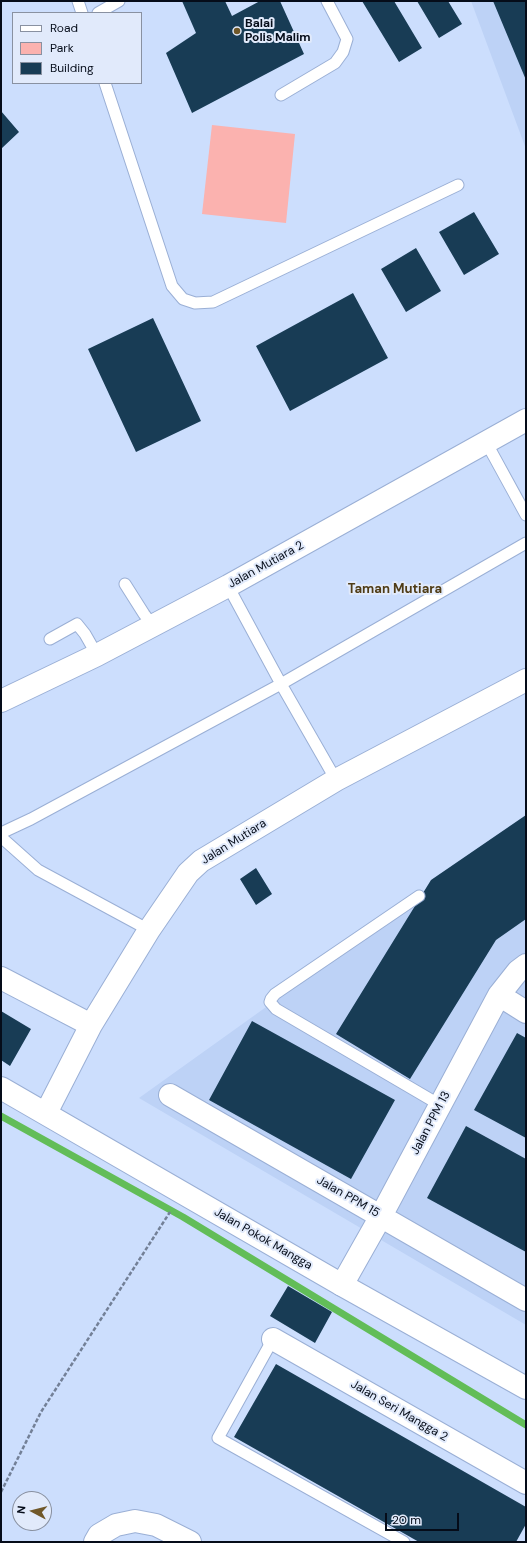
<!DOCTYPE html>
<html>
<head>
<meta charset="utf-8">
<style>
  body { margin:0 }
  #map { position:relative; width:527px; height:1543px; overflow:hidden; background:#ccdefd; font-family:"DM Sans",sans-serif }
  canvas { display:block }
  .frame { position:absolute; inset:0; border:2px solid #050c19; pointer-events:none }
  .legend { position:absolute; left:12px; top:12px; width:130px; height:72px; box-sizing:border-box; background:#e1eafb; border:1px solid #8991a1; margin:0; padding:5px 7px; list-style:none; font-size:12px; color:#050c19 }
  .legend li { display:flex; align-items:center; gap:8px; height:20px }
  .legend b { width:20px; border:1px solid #8991a1 }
  .north { position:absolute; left:12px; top:1491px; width:40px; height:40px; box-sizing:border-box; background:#e1eafb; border:1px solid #8991a1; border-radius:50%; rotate:277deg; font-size:11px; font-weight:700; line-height:16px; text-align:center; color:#050c19 }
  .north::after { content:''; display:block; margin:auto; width:14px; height:18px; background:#705829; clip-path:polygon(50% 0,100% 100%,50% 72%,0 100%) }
  .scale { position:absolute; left:385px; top:1513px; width:74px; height:18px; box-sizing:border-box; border:2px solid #050c19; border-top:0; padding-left:5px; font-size:12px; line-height:14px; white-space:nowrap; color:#050c19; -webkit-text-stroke:3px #e1eafb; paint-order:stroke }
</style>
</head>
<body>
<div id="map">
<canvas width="527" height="1543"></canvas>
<div class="frame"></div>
<ul class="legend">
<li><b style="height:5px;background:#fff"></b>Road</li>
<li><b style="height:11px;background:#fbb2af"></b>Park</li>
<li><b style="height:11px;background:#183c55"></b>Building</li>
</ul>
<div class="north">N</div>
<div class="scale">20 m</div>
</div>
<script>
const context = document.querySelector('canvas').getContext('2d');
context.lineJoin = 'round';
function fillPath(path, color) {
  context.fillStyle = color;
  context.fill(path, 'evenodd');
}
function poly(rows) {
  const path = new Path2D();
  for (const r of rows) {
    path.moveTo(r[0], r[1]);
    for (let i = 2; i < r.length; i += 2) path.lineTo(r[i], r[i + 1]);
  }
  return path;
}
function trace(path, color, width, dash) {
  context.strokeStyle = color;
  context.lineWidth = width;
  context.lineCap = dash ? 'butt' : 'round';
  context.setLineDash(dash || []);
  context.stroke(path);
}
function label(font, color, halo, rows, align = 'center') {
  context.font = font + ' "DM Sans",sans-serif';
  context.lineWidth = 4;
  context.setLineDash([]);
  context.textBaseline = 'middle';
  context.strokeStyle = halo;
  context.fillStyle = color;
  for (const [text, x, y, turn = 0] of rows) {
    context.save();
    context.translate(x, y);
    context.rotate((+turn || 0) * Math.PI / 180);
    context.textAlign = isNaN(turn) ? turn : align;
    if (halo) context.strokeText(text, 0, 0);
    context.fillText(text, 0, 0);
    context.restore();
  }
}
fillPath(poly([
  [471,1,526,1,526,149],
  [526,821,526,1325,139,1098]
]), '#bdd2f6');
fillPath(poly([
  [212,125,295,134,286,223,202,214]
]), '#fbb2af');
trace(poly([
  [1,1116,183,1217,526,1425]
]), '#62bd58', 7);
fillPath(poly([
  [182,1,225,1,232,16,260,1,280,1,304,54,192,113,166,53,196,33],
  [362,1,394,1,422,48,399,62],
  [417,1,448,1,462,24,439,38],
  [493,1,526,1,526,80],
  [1,111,19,132,1,149],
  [474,212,499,254,464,275,439,232],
  [416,248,441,291,406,312,381,269],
  [353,293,388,358,290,411,256,346],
  [153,318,201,421,136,452,88,349],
  [526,815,526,919,496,940,410,1079,336,1034,431,880],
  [256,868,272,894,256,905,240,879],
  [1,1011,31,1029,10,1066,1,1060],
  [252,1021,395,1100,351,1179,209,1100],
  [517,1033,526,1038,526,1138,474,1110],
  [466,1126,526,1159,526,1252,427,1198],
  [288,1286,332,1312,315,1343,270,1316],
  [276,1364,526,1507,526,1524,516,1542,419,1542,234,1437]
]), '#183c55');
const service = poly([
  [78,1,82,13],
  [98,13,119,1],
  [105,83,172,286,183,299,195,303,213,302,458,185],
  [281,95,335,63,343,52,347,39,327,1],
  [486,442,526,515],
  [125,584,144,614,153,626],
  [228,586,281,684,336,780],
  [50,639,77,624,85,634,97,655],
  [1,833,31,819,281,684,526,543],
  [1,837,38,870,149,930],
  [419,896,275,994,271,999,270,1002,276,1009,440,1105],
  [273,1339,218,1438,404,1542]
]);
const minor = poly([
  [1,701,97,655,228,586,526,420],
  [1,978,91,1025],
  [499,995,526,1012],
  [170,1095,526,1300],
  [46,1113,91,1025,149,930,188,873,201,861,336,780,526,680],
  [342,1285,381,1216,499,995,518,971,526,965],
  [273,1339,526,1483],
  [95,1542,99,1535,116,1525,135,1521,156,1525,190,1542]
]);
const tertiary = poly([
  [1,1088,342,1285,526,1388]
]);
trace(service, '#9aafd5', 13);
trace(minor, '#9aafd5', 24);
trace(tertiary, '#9aafd5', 24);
trace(poly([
  [1,1492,41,1412,170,1212]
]), '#738097', 2.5, [4, 2]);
trace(service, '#fff', 11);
trace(minor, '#fff', 22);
trace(tertiary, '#fff', 22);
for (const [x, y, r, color] of [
  [237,31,4,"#705829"]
]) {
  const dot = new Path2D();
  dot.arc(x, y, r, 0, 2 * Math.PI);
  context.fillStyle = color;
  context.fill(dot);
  trace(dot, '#e1eafb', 1.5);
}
label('bold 12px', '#050c19', '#e1eafb', [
  ["Balai",245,24],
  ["Polis Malim",245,38]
], 'left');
label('12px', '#050c19', '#e1eafb', [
  ["Jalan Mutiara 2",266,565,-29],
  ["Jalan Mutiara",234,842,-32],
  ["Jalan PPM 13",431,1123,-62],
  ["Jalan PPM 15",348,1197,30],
  ["Jalan Pokok Mangga",263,1239,30],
  ["Jalan Seri Mangga 2",399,1411,30]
]);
label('bold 13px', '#4f3c16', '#e1eafb', [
  ["Taman Mutiara",395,590]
]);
</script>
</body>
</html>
